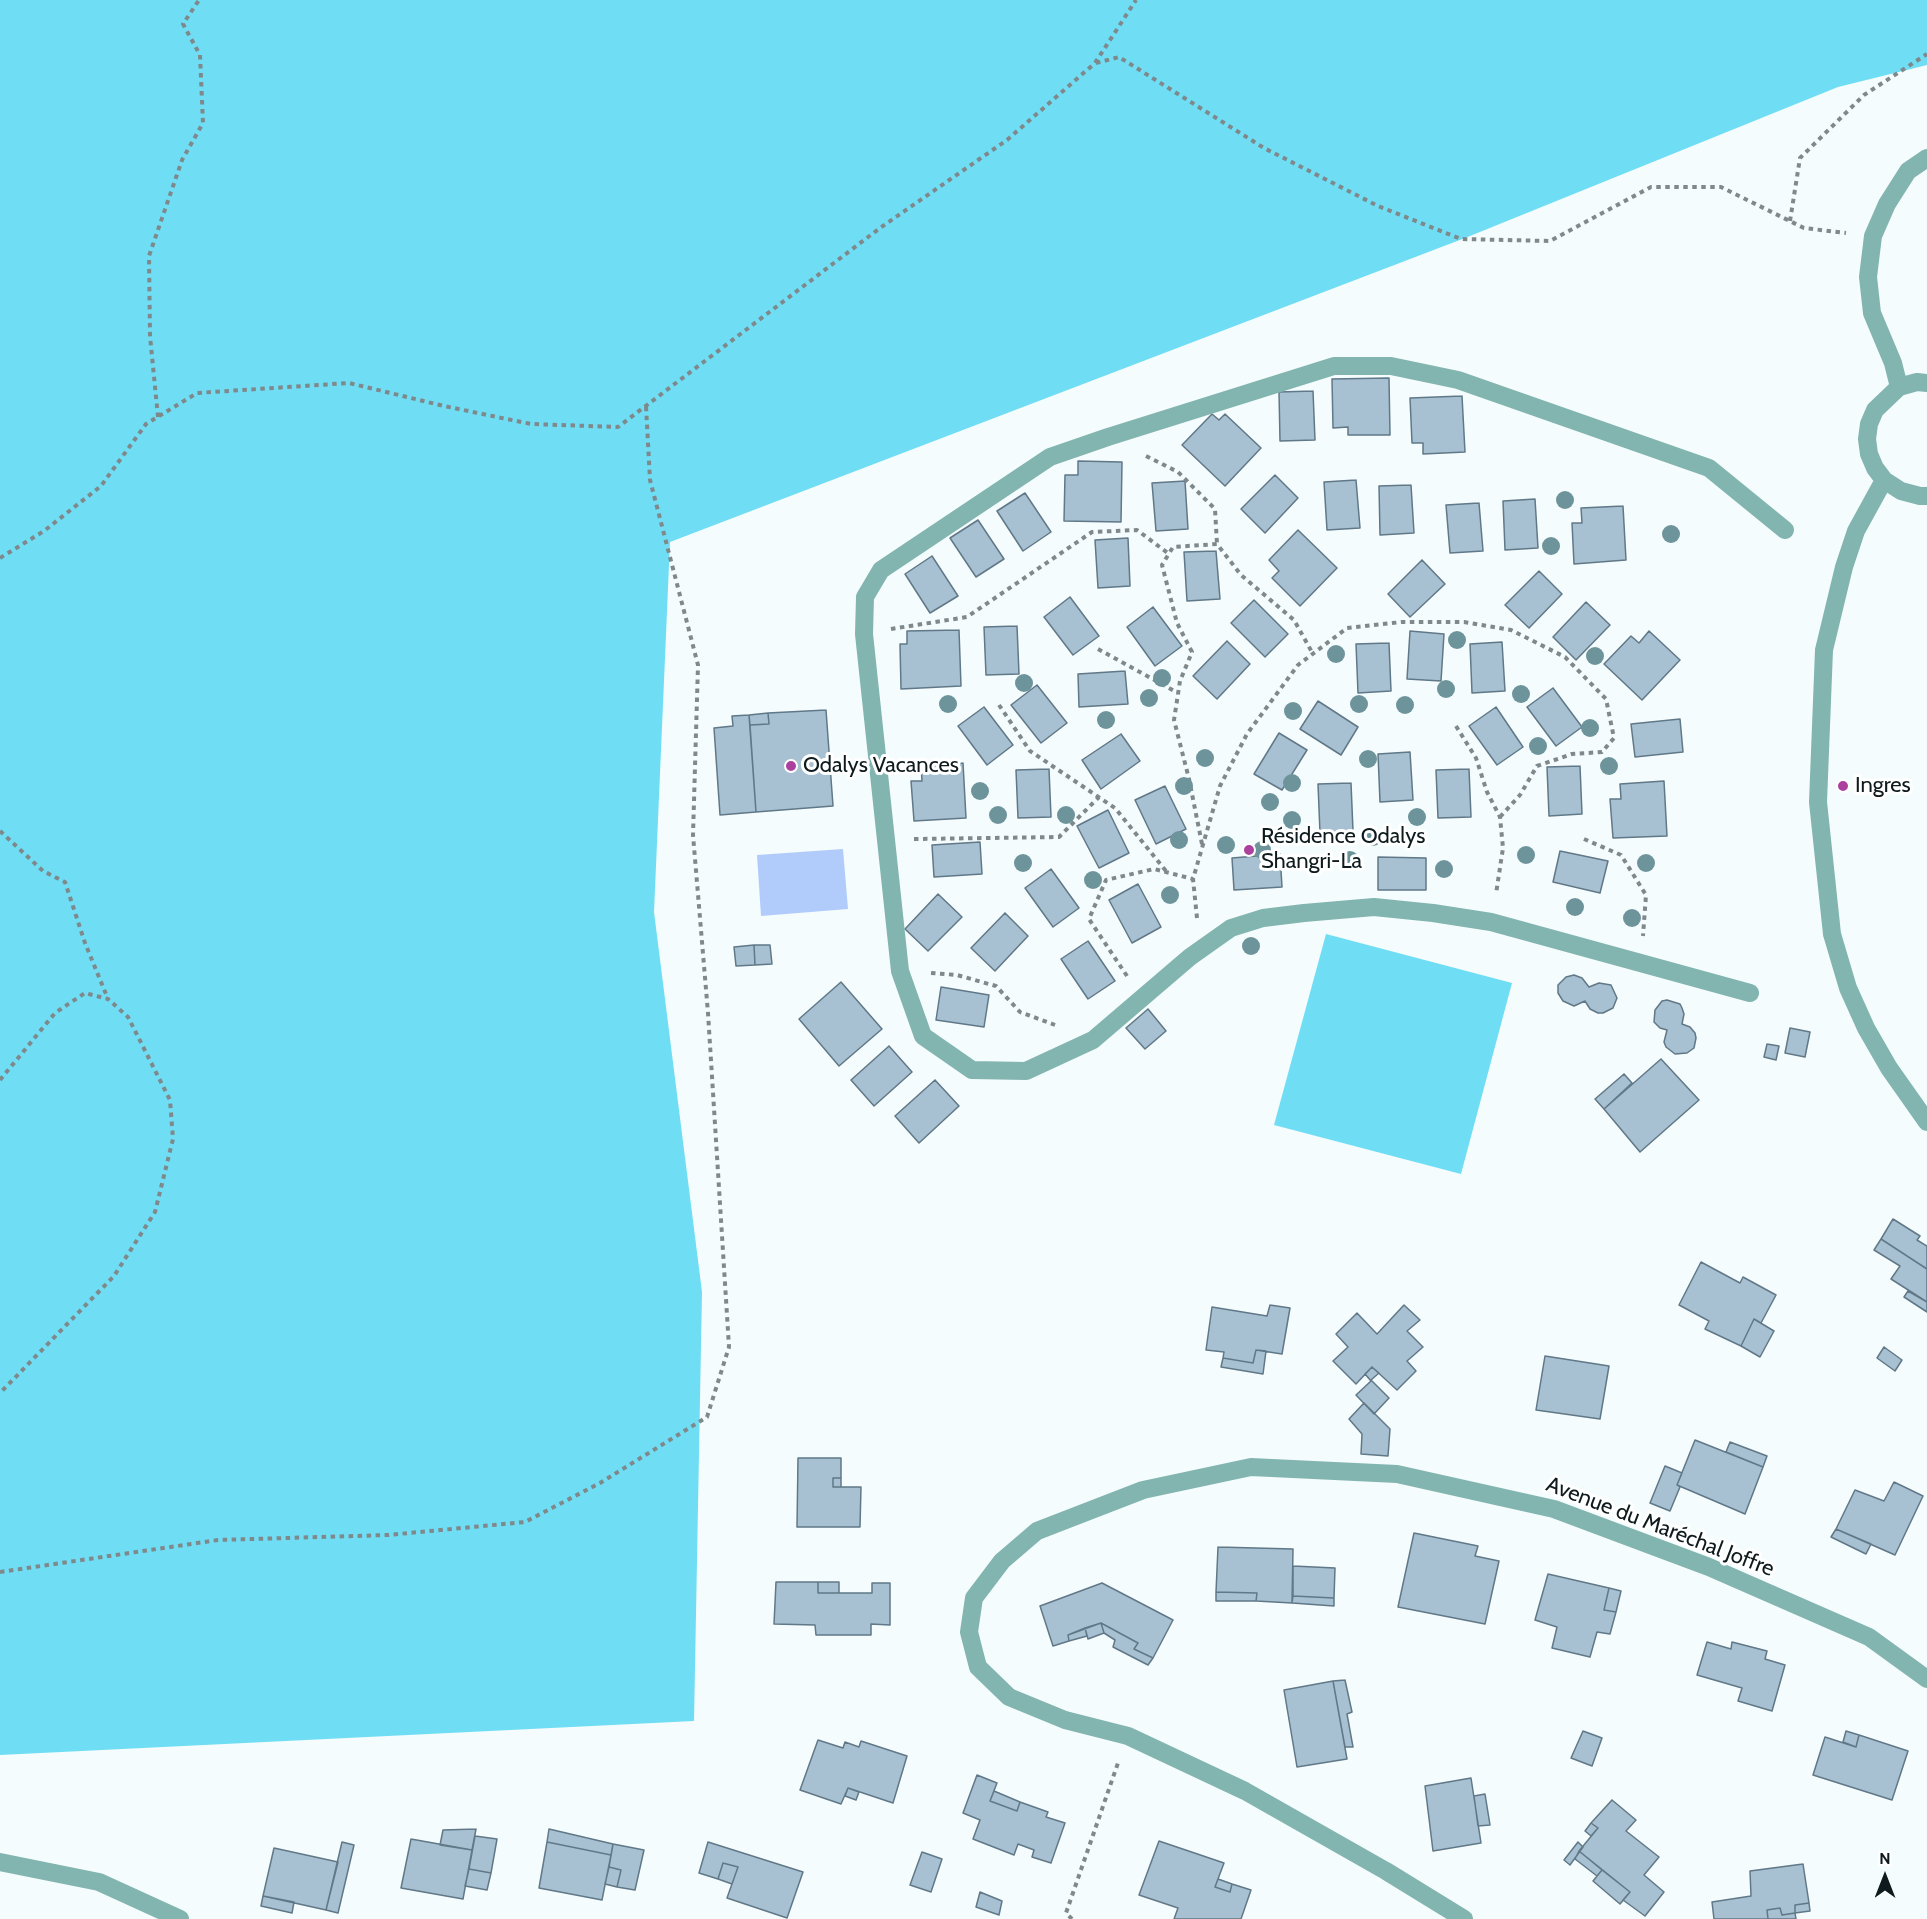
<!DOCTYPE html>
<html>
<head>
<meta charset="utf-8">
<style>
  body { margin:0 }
  #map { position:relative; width:1927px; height:1919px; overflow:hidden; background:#f5fcfd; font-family:Cabin,sans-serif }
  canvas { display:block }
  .north { position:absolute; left:1855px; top:1847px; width:60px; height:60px; -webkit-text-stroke:4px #fff; paint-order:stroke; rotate:0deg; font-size:16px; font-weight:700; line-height:24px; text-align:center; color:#0e1a1d }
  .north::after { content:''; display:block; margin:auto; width:21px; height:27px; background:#0e1a1d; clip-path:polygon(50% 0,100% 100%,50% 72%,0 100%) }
</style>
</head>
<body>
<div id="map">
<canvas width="1927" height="1919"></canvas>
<div class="north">N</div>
</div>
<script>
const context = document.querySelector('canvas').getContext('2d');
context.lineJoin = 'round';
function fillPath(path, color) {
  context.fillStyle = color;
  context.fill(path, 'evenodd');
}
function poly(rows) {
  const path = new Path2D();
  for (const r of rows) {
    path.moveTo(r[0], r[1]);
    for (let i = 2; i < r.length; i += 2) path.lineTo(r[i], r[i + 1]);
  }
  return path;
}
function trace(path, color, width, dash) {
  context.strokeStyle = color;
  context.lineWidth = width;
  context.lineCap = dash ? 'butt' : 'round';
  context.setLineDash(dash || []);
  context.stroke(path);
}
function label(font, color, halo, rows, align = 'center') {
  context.font = font + ' Cabin,sans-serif';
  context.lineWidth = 6;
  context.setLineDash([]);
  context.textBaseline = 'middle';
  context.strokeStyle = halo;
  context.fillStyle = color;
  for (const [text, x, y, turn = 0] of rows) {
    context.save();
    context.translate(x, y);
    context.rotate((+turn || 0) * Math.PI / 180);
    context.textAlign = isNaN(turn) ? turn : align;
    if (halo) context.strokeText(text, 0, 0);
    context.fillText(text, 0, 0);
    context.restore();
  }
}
fillPath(poly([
  [0,0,1927,0,1927,65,1838,87,1465,238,670,542,654,912,702,1292,694,1721,0,1755],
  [1326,934,1512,983,1461,1174,1274,1125]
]), '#6fddf4');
fillPath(poly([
  [843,849,848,909,761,916,757,855]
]), '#b1ccfb');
const building = poly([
  [1389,378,1390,435,1348,435,1348,427,1333,428,1332,379,1389,378],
  [1313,391,1315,440,1280,441,1279,392,1313,391],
  [1462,396,1465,452,1423,454,1423,443,1412,443,1410,398,1462,396],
  [1212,414,1219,420,1225,414,1261,448,1225,486,1182,445,1212,414],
  [1078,461,1122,462,1121,522,1064,521,1065,475,1078,475,1078,461],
  [1275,475,1298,498,1265,533,1241,509,1275,475],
  [1356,480,1360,528,1327,530,1324,482,1356,480],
  [1185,481,1188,529,1156,531,1152,483,1185,481],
  [1411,485,1414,533,1380,535,1379,486,1411,485],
  [1025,493,1051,532,1023,551,997,511,1025,493],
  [1535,499,1538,548,1505,550,1503,501,1535,499],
  [1479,503,1483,551,1450,553,1446,505,1479,503],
  [1623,506,1626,560,1574,564,1572,523,1582,523,1581,508,1623,506],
  [978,520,1004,559,976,577,950,538,978,520],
  [1298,530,1337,568,1300,606,1272,578,1279,571,1269,560,1298,530],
  [1128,538,1130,586,1098,588,1095,540,1128,538],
  [1216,551,1220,599,1187,601,1184,552,1216,551],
  [932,556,958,596,930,613,905,574,932,556],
  [1422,560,1445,584,1410,617,1388,594,1422,560],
  [1539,571,1562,594,1529,628,1505,605,1539,571],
  [1070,597,1099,636,1073,655,1044,617,1070,597],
  [1254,600,1288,634,1265,657,1231,623,1254,600],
  [1586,602,1610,625,1576,660,1553,637,1586,602],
  [1153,607,1182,646,1155,666,1127,627,1153,607],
  [1017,626,1019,674,986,675,984,627,1017,626],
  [959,630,961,686,901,689,900,644,907,644,907,631,959,630],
  [1410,631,1444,634,1441,681,1407,679,1410,631],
  [1649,631,1680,660,1642,700,1604,664,1631,636,1639,643,1649,631],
  [1227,641,1250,664,1217,699,1193,676,1227,641],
  [1502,642,1505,691,1472,693,1470,644,1502,642],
  [1389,643,1391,691,1358,693,1356,644,1389,643],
  [1125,671,1128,704,1079,707,1078,674,1125,671],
  [1037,685,1067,723,1041,743,1011,705,1037,685],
  [1553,688,1582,727,1556,746,1527,707,1553,688],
  [1318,701,1358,727,1341,755,1300,729,1318,701],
  [984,707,1013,745,987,765,958,726,984,707],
  [1496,707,1523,747,1497,765,1469,726,1496,707],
  [826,710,833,806,756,812,750,725,769,724,768,713,826,710],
  [768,713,769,724,750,725,749,715,768,713],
  [749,715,756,812,720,815,714,728,733,726,732,716,749,715],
  [1680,719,1683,752,1635,757,1631,724,1680,719],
  [1279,733,1307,750,1282,790,1254,774,1279,733],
  [1121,734,1140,761,1101,789,1082,760,1121,734],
  [1410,752,1413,800,1380,802,1378,754,1410,752],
  [963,763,966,818,914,821,911,781,922,781,921,765,963,763],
  [1580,766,1582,814,1549,816,1547,767,1580,766],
  [1049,769,1051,817,1018,818,1016,770,1049,769],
  [1469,769,1471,817,1438,818,1436,770,1469,769],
  [1664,781,1667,836,1613,838,1610,799,1621,799,1620,784,1664,781],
  [1351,783,1353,831,1320,833,1318,784,1351,783],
  [1165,786,1186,829,1156,844,1135,800,1165,786],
  [1108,810,1129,853,1099,868,1077,826,1108,810],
  [980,842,982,874,934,877,932,845,980,842],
  [1560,851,1608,861,1600,893,1553,882,1560,851],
  [1280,854,1282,887,1234,890,1232,858,1280,854],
  [1378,857,1426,858,1426,890,1378,890,1378,857],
  [1051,869,1079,908,1053,927,1025,888,1051,869],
  [1138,884,1161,927,1132,943,1109,900,1138,884],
  [938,894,962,917,928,951,905,929,938,894],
  [1005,913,1028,936,995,971,971,948,1005,913],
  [1088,941,1115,981,1088,999,1061,959,1088,941],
  [754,945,770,945,772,964,755,965,754,945],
  [754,945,755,965,736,966,734,947,754,945],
  [1574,975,1582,978,1589,987,1599,983,1611,985,1617,998,1613,1008,1603,1013,1598,1013,1590,1009,1585,1001,1574,1006,1563,1001,1558,993,1558,985,1566,977,1574,975],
  [841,982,882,1029,839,1066,799,1019,841,982],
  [941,987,989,995,984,1027,936,1020,941,987],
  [1667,1000,1680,1004,1682,1008,1684,1014,1682,1024,1690,1027,1695,1033,1696,1038,1694,1048,1687,1053,1675,1054,1666,1047,1664,1042,1667,1030,1660,1028,1654,1022,1655,1010,1662,1001,1667,1000],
  [1148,1009,1166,1031,1145,1049,1126,1028,1148,1009],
  [1790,1028,1810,1032,1805,1057,1785,1053,1790,1028],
  [1767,1044,1779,1046,1776,1060,1764,1057,1767,1044],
  [889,1046,912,1072,874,1106,851,1080,889,1046],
  [1661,1059,1699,1100,1640,1152,1604,1109,1661,1059],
  [1624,1074,1632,1083,1604,1109,1595,1099,1624,1074],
  [935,1080,959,1106,919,1143,895,1116,935,1080],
  [1893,1219,1920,1236,1917,1240,1927,1246,1927,1269,1881,1239,1893,1219],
  [1881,1239,1927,1269,1927,1302,1891,1279,1900,1266,1874,1250,1881,1239],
  [1701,1262,1740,1283,1743,1277,1776,1295,1761,1323,1754,1319,1741,1346,1705,1329,1709,1321,1679,1305,1701,1262],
  [1908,1291,1927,1302,1927,1312,1904,1297,1908,1291],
  [1270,1305,1290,1308,1282,1354,1256,1350,1253,1363,1223,1358,1224,1352,1206,1350,1212,1307,1267,1316,1270,1305],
  [1404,1305,1420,1320,1407,1331,1423,1347,1407,1361,1416,1371,1397,1390,1372,1367,1356,1384,1333,1361,1348,1347,1336,1334,1357,1313,1377,1334,1404,1305],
  [1754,1319,1774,1331,1760,1357,1741,1346,1754,1319],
  [1884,1347,1902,1360,1895,1371,1877,1358,1884,1347],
  [1256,1350,1266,1351,1263,1374,1221,1367,1223,1358,1253,1363,1256,1350],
  [1545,1356,1609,1366,1600,1419,1536,1410,1545,1356],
  [1372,1367,1379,1373,1371,1380,1389,1398,1374,1414,1356,1395,1371,1381,1365,1374,1372,1367],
  [1364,1403,1390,1429,1388,1456,1361,1454,1362,1434,1349,1419,1364,1403],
  [1695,1440,1763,1467,1745,1514,1677,1485,1695,1440],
  [1730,1442,1767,1456,1763,1467,1726,1452,1730,1442],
  [798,1458,841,1458,841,1478,833,1478,833,1487,861,1487,860,1527,797,1527,798,1458],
  [1665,1466,1682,1473,1677,1485,1680,1487,1670,1511,1650,1503,1665,1466],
  [833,1478,841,1478,841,1487,833,1487,833,1478],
  [1894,1482,1923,1496,1895,1555,1836,1529,1855,1490,1884,1501,1894,1482],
  [1836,1529,1871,1544,1866,1554,1831,1537,1836,1529],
  [1414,1533,1478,1546,1475,1556,1499,1561,1485,1624,1398,1607,1414,1533],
  [1218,1547,1293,1549,1292,1603,1256,1601,1257,1593,1216,1592,1218,1547],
  [1293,1566,1335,1568,1334,1598,1293,1596,1293,1566],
  [1548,1574,1609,1588,1604,1610,1616,1612,1610,1634,1597,1632,1590,1657,1552,1648,1557,1627,1535,1620,1548,1574],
  [776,1582,818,1582,818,1593,872,1593,872,1583,890,1583,890,1625,871,1624,871,1635,816,1635,815,1625,774,1624,776,1582],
  [818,1582,839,1582,839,1593,818,1593,818,1582],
  [1102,1583,1173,1620,1153,1658,1134,1649,1138,1643,1101,1623,1068,1635,1069,1641,1053,1646,1040,1606,1102,1583],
  [1609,1588,1621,1591,1616,1612,1604,1610,1609,1588],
  [1216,1592,1257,1593,1256,1601,1216,1601,1216,1592],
  [1293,1596,1334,1598,1334,1606,1292,1603,1293,1596],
  [1101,1623,1104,1633,1088,1639,1085,1628,1101,1623],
  [1101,1623,1138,1643,1134,1649,1153,1658,1148,1665,1113,1647,1115,1640,1104,1633,1101,1623],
  [1085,1628,1087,1636,1069,1641,1068,1635,1085,1628],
  [1707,1642,1731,1649,1732,1642,1767,1651,1765,1659,1785,1665,1772,1711,1738,1701,1742,1688,1697,1675,1707,1642],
  [1345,1680,1352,1712,1347,1714,1353,1747,1345,1747,1333,1681,1345,1680],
  [1333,1681,1347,1759,1297,1767,1284,1690,1333,1681],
  [1583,1731,1602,1738,1592,1766,1571,1758,1583,1731],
  [1846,1731,1859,1735,1856,1747,1843,1742,1846,1731],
  [1859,1735,1908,1751,1892,1800,1813,1775,1825,1737,1856,1747,1859,1735],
  [818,1740,843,1748,845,1742,859,1747,861,1741,907,1756,893,1803,848,1788,841,1804,800,1790,818,1740],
  [977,1775,997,1783,990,1801,1017,1811,1020,1802,1048,1812,1046,1817,1065,1823,1051,1863,1032,1857,1034,1850,1018,1844,1014,1855,973,1839,980,1820,963,1813,977,1775],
  [1471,1778,1481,1843,1433,1851,1425,1786,1471,1778],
  [848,1788,859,1792,856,1800,845,1796,848,1788],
  [994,1791,1020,1802,1017,1811,990,1801,994,1791],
  [1485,1794,1490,1825,1478,1826,1474,1796,1485,1794],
  [1612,1800,1636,1820,1626,1831,1659,1857,1644,1875,1664,1892,1645,1916,1623,1900,1630,1892,1579,1851,1598,1828,1591,1823,1612,1800],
  [1591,1823,1598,1828,1591,1836,1585,1831,1591,1823],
  [476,1829,472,1850,440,1845,443,1830,476,1829],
  [549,1829,613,1844,611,1855,547,1842,549,1829],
  [475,1836,497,1839,491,1873,469,1869,475,1836],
  [411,1839,472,1850,463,1899,401,1888,411,1839],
  [1159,1841,1224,1863,1215,1887,1230,1892,1232,1884,1251,1890,1241,1919,1174,1919,1178,1908,1139,1895,1159,1841],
  [342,1842,354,1845,338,1913,326,1910,342,1842],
  [547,1842,611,1855,602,1900,539,1888,547,1842],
  [708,1842,803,1872,787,1918,727,1898,738,1867,723,1863,718,1879,699,1873,708,1842],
  [1578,1842,1583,1847,1570,1865,1564,1860,1578,1842],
  [613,1844,644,1850,635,1890,617,1887,621,1870,609,1867,613,1844],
  [274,1848,338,1862,326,1910,263,1896,274,1848],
  [1579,1851,1602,1870,1597,1876,1575,1859,1579,1851],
  [922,1852,942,1859,931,1892,910,1885,922,1852],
  [723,1863,738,1867,732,1884,718,1879,723,1863],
  [1803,1864,1809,1903,1795,1905,1795,1913,1782,1915,1780,1908,1767,1910,1768,1919,1714,1919,1712,1902,1751,1896,1750,1871,1803,1864],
  [609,1867,621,1870,617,1887,605,1884,609,1867],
  [469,1869,491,1873,487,1890,465,1886,469,1869],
  [1602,1870,1630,1892,1620,1904,1593,1881,1602,1870],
  [1218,1879,1232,1884,1230,1892,1215,1887,1218,1879],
  [980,1892,1002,1901,999,1915,976,1907,980,1892],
  [263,1896,294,1902,292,1913,261,1906,263,1896],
  [1809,1903,1810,1911,1795,1913,1795,1905,1809,1903],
  [1780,1908,1782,1915,1795,1913,1796,1919,1768,1919,1767,1910,1780,1908]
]);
fillPath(building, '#a7c1d2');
trace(building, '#607887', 1.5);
trace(poly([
  [1096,63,1119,57,1264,148,1378,206,1461,239,1550,241,1651,187,1721,187,1804,228,1846,233],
  [1790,221,1800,158,1864,95,1927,54],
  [158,417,150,336,149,256,182,160,203,123,200,55,183,24,199,0],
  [1146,456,1178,472,1215,509,1217,544],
  [0,558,44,531,101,486,146,424,197,393,349,383,444,406,531,424,618,427,880,228,1007,140,1095,63,1136,0],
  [891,629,967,617,1092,532,1137,530,1169,554],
  [1098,649,1178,693],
  [999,705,1030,751,1115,808,1166,871],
  [1456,726,1476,758,1487,792,1500,817,1503,848,1496,894],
  [0,831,43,871,65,882,85,943,108,999],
  [914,839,1059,837,1099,797],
  [1584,839,1621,855,1646,895,1643,936],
  [1202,844,1189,779,1174,720,1180,681,1192,652,1177,623,1162,565,1173,547,1217,544,1241,575,1294,620,1313,654],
  [1197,918,1193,879,1220,786,1247,734,1298,665,1347,628,1402,622,1464,622,1511,630,1565,657,1606,699,1614,738,1602,752,1572,754,1537,766,1520,795,1500,817],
  [931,973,957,975,996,986,1020,1012,1055,1025],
  [1127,976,1089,919,1106,880,1154,869,1193,879],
  [0,1080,55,1013,85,993,108,999,128,1017,170,1100,173,1139,155,1212,114,1276,0,1393],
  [0,1572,218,1540,388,1535,525,1522,600,1483,707,1417,729,1347,708,1013,693,835,698,665,650,480,646,406],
  [1072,1919,1066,1913,1118,1763]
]), '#7f898b', 4, [4.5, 4.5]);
trace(poly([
  [1927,383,1917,382,1899,387,1875,410,1869,424,1867,439,1869,454,1875,468,1884,480,1901,491,1920,496,1927,496],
  [1899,387,1893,363,1872,313,1868,277,1873,236,1887,204,1908,171,1927,158],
  [1884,480,1856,531,1844,567,1824,650,1818,802,1832,934,1848,988,1866,1028,1889,1068,1927,1122],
  [1750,993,1491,922,1433,913,1374,907,1304,913,1263,918,1231,928,1190,957,1093,1040,1026,1071,972,1070,923,1036,900,971,864,634,865,597,881,570,1050,457,1108,437,1334,366,1391,366,1458,380,1709,468,1785,530],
  [0,1862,99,1882,180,1919],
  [1464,1919,1386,1871,1245,1791,1128,1736,1065,1720,1009,1697,978,1667,969,1632,974,1598,1002,1561,1037,1531,1143,1490,1251,1467,1397,1474,1554,1509,1709,1567,1869,1637,1927,1679]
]), '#82b5b0', 18);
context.fillStyle = '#6e949b';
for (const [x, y] of [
  [1565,500],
  [1671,534],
  [1551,546],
  [1457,640],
  [1336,654],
  [1595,656],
  [1162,678],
  [1024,683],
  [1446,689],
  [1521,694],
  [1149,698],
  [948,704],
  [1359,704],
  [1405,705],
  [1293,711],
  [1106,720],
  [1590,728],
  [1538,746],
  [1205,758],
  [1368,759],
  [1609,766],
  [1292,783],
  [1184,786],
  [980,791],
  [1270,802],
  [998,815],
  [1066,815],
  [1417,817],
  [1292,820],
  [1373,837],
  [1179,840],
  [1226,845],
  [1262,850],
  [1526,855],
  [1350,860],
  [1023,863],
  [1646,863],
  [1444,869],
  [1093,880],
  [1170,895],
  [1575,907],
  [1632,918],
  [1251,946]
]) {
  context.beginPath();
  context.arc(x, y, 9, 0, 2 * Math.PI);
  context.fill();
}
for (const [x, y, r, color] of [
  [791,766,6,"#ac409f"],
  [1843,786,6,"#ac409f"],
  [1249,850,6,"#ac409f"]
]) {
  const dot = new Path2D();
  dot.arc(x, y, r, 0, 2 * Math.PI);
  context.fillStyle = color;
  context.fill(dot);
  trace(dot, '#fff', 2);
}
label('22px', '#0e1a1d', '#fff', [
  ["Odalys Vacances",803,766],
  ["Ingres",1855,786],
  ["Résidence Odalys",1261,837],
  ["Shangri-La",1261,862]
], 'left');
label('22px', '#0e1a1d', '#fff', [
  ["Avenue du Maréchal Joffre",1660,1527,21]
]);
</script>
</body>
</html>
